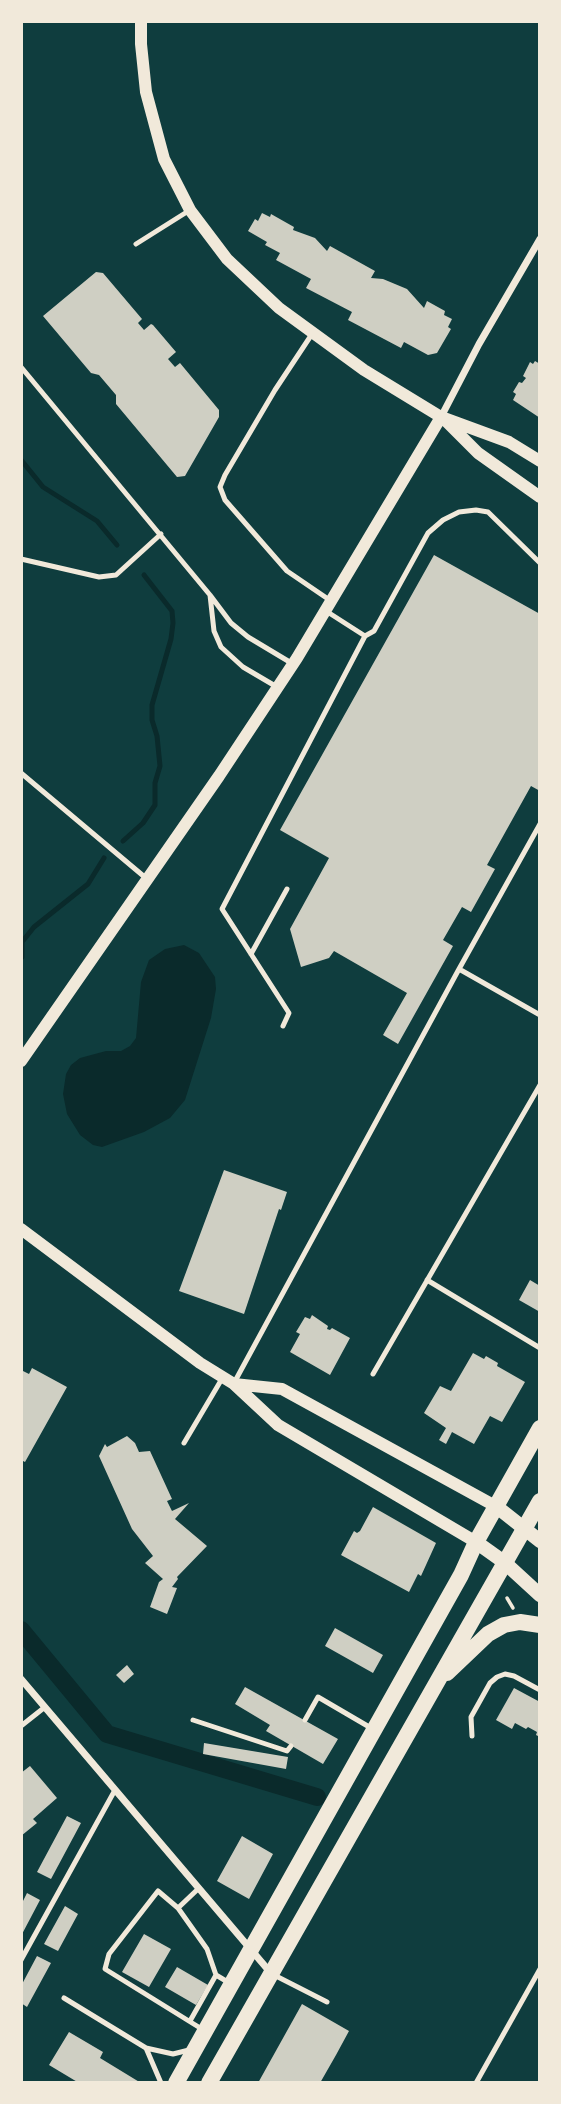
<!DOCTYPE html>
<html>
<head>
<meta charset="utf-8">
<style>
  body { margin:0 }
  #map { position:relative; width:561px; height:2104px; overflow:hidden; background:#0f3d3e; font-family:Barlow,sans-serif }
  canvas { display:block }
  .frame { position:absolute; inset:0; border:23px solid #f1e9da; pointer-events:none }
</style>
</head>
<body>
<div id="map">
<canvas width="561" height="2104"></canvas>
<div class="frame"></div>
</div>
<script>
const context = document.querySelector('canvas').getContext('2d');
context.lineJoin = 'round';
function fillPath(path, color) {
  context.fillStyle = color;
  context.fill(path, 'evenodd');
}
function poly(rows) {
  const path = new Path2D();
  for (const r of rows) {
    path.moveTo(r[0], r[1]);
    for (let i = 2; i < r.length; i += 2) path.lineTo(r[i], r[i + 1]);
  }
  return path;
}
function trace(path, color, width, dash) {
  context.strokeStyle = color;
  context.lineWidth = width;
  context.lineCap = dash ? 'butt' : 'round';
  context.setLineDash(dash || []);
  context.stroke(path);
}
fillPath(poly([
  [184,945,199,953,215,977,216,989,211,1018,185,1100,170,1118,144,1132,102,1147,93,1145,80,1135,67,1114,63,1094,66,1074,71,1065,80,1058,106,1051,121,1051,130,1046,136,1038,141,982,149,960,165,949]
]), '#0a2a2b');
trace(poly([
  [22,461,43,487,97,521,117,545],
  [123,841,143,823,155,805,155,783,160,766,157,736,152,720,152,705,171,639,173,623,172,611,144,575],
  [22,957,22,942,34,927,88,884,104,858]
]), '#0a2a2b', 5);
trace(poly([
  [21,1630,107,1734,317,1797]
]), '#0a2a2b', 18);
fillPath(poly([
  [262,213,270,217,271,214,294,227,293,230,315,238,327,251,330,246,375,271,371,278,383,279,407,289,424,308,427,301,445,311,444,315,452,319,448,327,451,329,437,353,428,355,404,342,401,348,348,320,352,312,306,288,311,279,276,260,280,253,265,245,267,242,248,231,255,219,258,221],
  [96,272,103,273,142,319,138,323,144,330,151,324,153,325,176,352,168,359,175,367,180,363,219,410,219,417,185,476,177,477,116,404,116,395,99,375,91,373,43,316],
  [535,361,540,364,540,418,513,400,516,394,513,392,519,382,522,383,526,378,523,376,530,362,533,364],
  [434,555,540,614,540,791,531,786,487,865,495,869,471,912,462,907,443,940,453,946,398,1044,383,1035,407,993,334,951,329,958,301,967,290,929,329,858,280,830],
  [224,1170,287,1192,281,1210,279,1209,244,1314,179,1291],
  [530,1280,540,1286,540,1312,519,1300],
  [312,1315,328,1326,327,1329,330,1330,332,1328,350,1338,330,1375,290,1352,300,1334,296,1332,305,1317,310,1319],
  [473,1353,484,1359,486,1356,498,1363,497,1366,525,1382,502,1422,490,1416,474,1444,452,1432,446,1444,439,1440,446,1428,424,1413,440,1386,451,1391],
  [32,1368,67,1387,25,1462,21,1460,21,1370,29,1374],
  [127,1436,135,1443,139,1452,150,1451,172,1499,167,1501,172,1511,189,1503,175,1519,207,1546,177,1577,178,1579,172,1587,177,1588,167,1614,150,1607,159,1582,163,1579,145,1563,153,1556,132,1529,99,1456,105,1444,107,1447],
  [373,1507,436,1543,421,1576,418,1574,409,1592,341,1555,354,1531,357,1533,360,1531],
  [335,1628,383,1655,373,1673,325,1646],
  [127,1665,134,1674,124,1683,116,1675],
  [245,1687,338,1739,323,1764,266,1731,270,1725,235,1704],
  [514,1688,540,1702,540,1737,536,1735,537,1732,528,1727,526,1729,515,1723,512,1729,496,1720],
  [204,1743,288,1757,286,1769,203,1754],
  [30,1766,57,1798,33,1819,37,1823,21,1836,21,1773],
  [67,1816,81,1823,51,1879,37,1872],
  [242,1836,273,1854,249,1899,217,1881],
  [27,1893,40,1900,21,1936,21,1905],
  [65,1906,78,1914,58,1951,44,1944],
  [144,1934,171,1949,149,1987,122,1972],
  [37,1956,51,1963,27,2007,21,2003,21,1986],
  [177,1967,208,1985,196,2005,165,1987],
  [302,2004,349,2031,336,2055,320,2083,258,2083],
  [69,2032,103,2052,100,2058,141,2083,79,2083,49,2065]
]), '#cfcfc3');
trace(poly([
  [507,1598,513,1608]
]), '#f1e9da', 3.5);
trace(poly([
  [136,244,190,210],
  [312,334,275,390,225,475,220,487,225,500,287,571,331,601],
  [21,367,210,595],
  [21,559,99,577,116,575,161,534],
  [326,611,365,636,374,631,428,533,443,520,459,512,476,510,488,512,540,563],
  [277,687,243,667,221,647,214,631,210,595,231,623,248,637,293,664],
  [21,773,147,879],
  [251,954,287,889],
  [459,969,540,1015],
  [283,1026,289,1013,222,909,365,636],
  [427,1280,540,1348],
  [373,1374,540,1085],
  [234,1383,459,969,540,824],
  [184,1443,223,1377],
  [193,1720,287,1751,291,1746],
  [305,1720,318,1697,371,1728],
  [21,1726,45,1707],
  [472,1736,471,1717,490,1683,497,1677,505,1674,514,1676,540,1690],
  [198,1889,178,1908,158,1891,109,1954,105,1969,205,2031],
  [178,1908,207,1949,216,1975,231,1984],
  [21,1960,115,1790],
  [274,1975,327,2002],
  [64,1998,146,2048,173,2054,189,2050],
  [190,2021,216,1975],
  [146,2048,161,2083],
  [476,2083,540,1969]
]), '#f1e9da', 5);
trace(poly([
  [441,417,479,344,540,239],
  [21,1679,270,1972]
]), '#f1e9da', 7);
trace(poly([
  [141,21,141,44,146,92,164,159,190,210,227,259,279,308,364,370,441,417,509,442,540,461],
  [447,422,478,453,540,497],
  [21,1061,219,776,297,658,441,417],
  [21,1229,200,1363,234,1384,278,1425,476,1542],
  [234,1384,282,1389,497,1507]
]), '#f1e9da', 12);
trace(poly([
  [497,1507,540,1541],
  [476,1542,504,1562,540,1595]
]), '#f1e9da', 14);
trace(poly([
  [447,1673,488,1634,504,1625,520,1622,540,1625],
  [176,2083,461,1575,476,1542,540,1428],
  [209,2083,540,1501]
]), '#f1e9da', 16);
</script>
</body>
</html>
